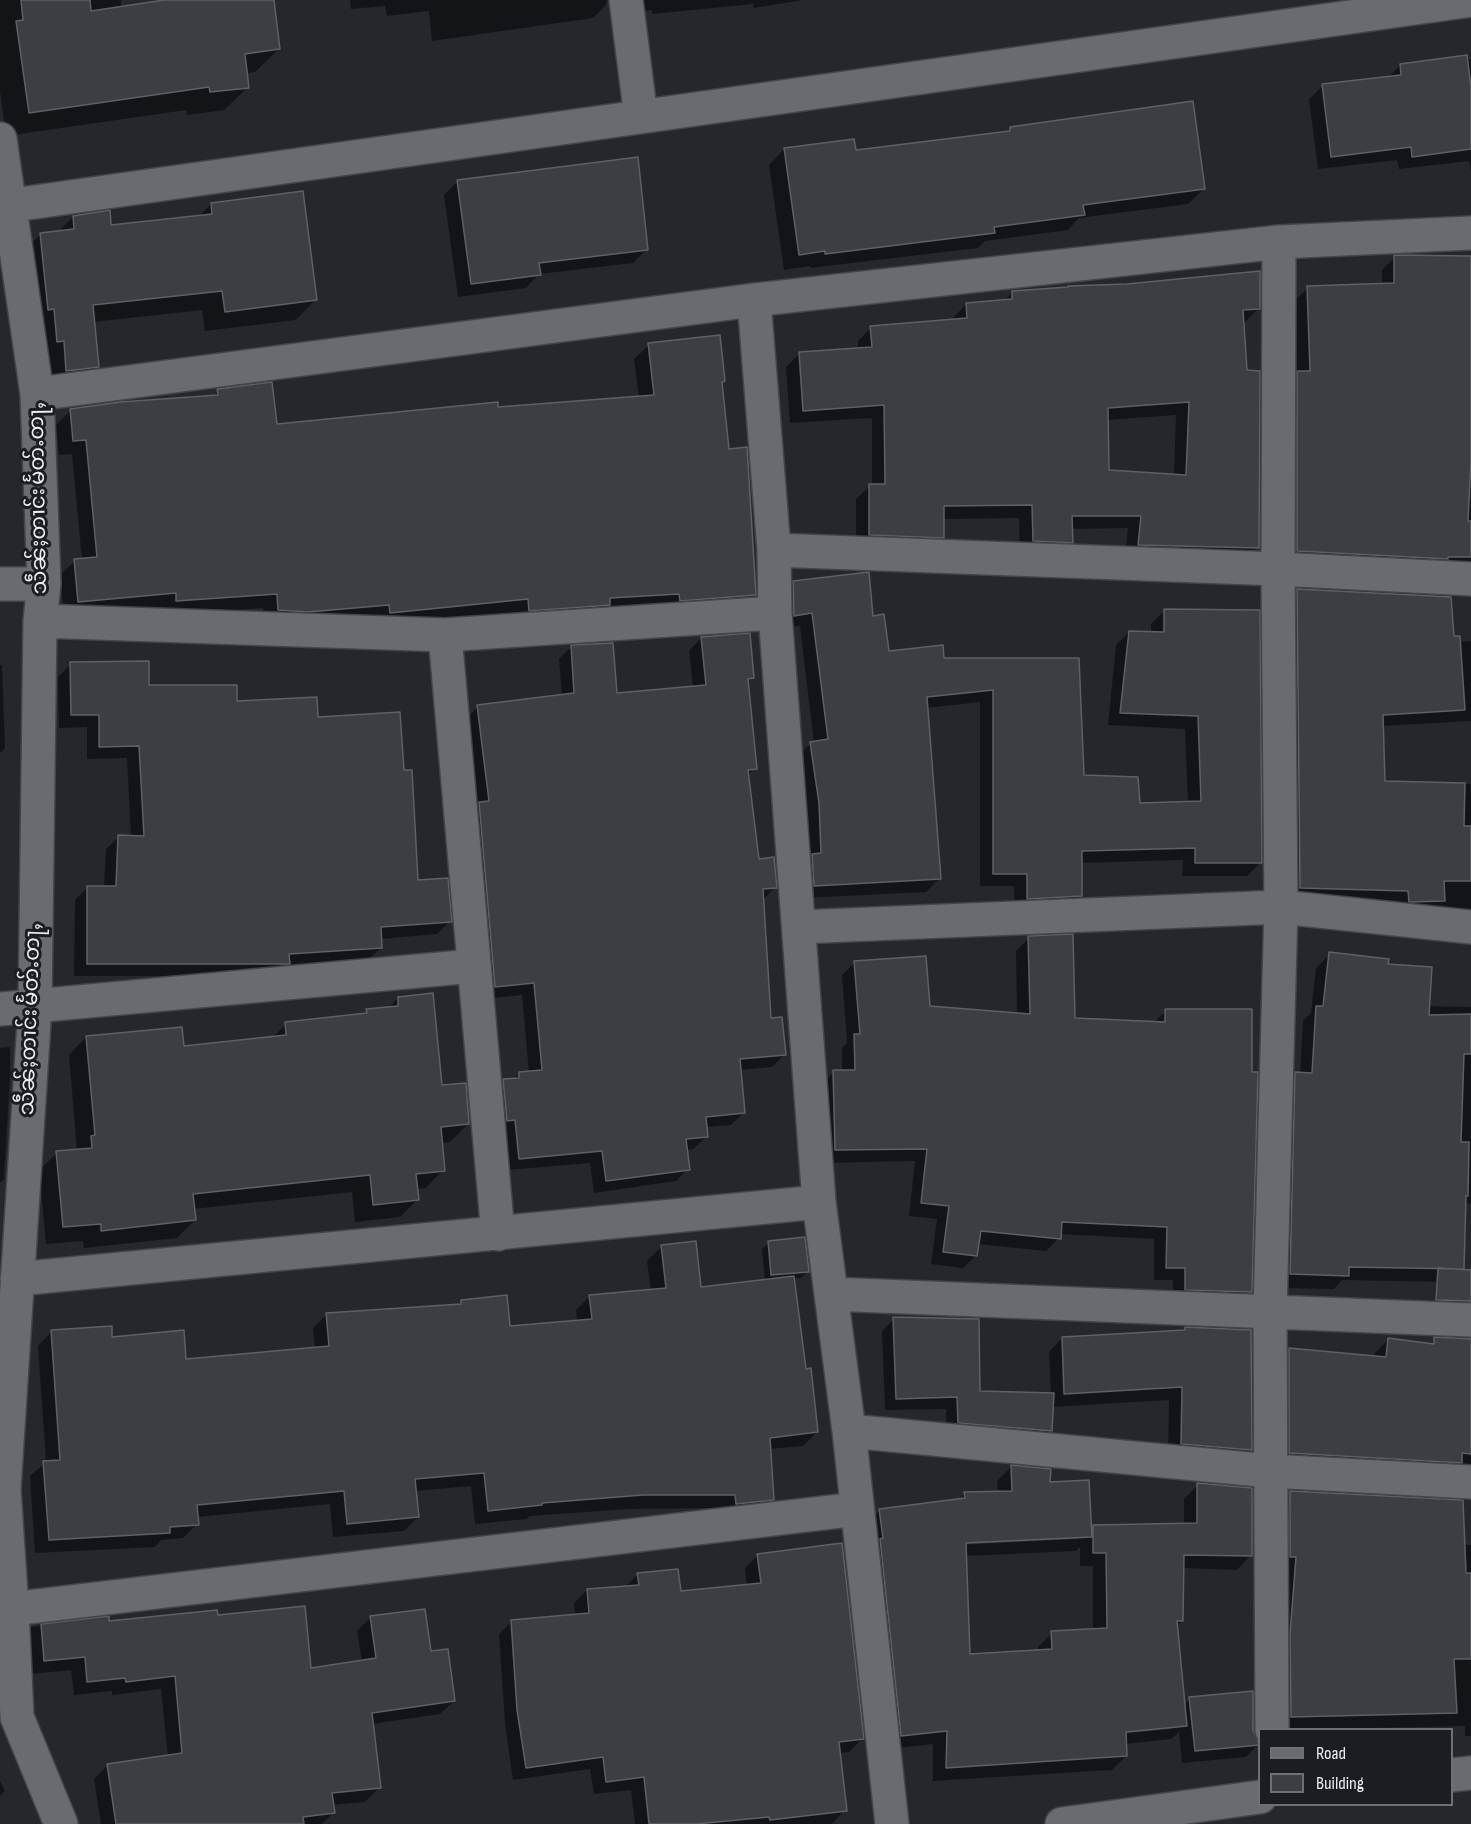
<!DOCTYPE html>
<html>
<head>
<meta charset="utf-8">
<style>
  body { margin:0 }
  #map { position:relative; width:1471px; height:1824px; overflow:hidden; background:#24272c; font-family:"Sofia Sans Condensed",sans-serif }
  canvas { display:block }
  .legend { position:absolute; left:1258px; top:1728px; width:195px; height:78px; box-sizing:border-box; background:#1a1e22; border:2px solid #6d7074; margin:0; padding:8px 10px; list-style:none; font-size:18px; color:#eaecef }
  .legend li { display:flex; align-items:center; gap:12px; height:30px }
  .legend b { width:30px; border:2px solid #6d7074 }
</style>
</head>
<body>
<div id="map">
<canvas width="1471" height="1824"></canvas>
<ul class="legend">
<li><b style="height:8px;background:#686c71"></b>Road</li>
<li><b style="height:16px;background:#3b3f44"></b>Building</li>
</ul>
</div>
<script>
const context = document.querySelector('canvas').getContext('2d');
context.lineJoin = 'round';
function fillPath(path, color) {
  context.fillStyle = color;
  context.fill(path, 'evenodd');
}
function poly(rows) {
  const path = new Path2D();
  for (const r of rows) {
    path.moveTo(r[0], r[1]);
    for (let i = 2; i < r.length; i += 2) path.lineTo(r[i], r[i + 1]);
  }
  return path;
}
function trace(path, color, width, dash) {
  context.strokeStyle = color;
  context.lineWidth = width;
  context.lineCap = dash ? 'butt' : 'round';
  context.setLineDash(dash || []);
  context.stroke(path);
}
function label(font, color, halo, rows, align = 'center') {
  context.font = font + ' "Sofia Sans Condensed","Noto Sans Myanmar",sans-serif';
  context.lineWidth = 6;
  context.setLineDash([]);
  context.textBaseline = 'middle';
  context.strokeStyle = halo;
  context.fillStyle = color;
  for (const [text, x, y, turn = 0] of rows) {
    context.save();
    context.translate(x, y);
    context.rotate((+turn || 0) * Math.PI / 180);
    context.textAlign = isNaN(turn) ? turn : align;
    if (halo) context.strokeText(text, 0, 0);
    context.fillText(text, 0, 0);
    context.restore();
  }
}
fillPath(poly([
  [0,0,121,0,121,6,165,0,272,0,279,49,255,72,246,73,248,87,224,110,187,115,186,110,6,136,0,91],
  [350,0,607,0,606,5,593,18,432,41,429,11,387,16,385,6,351,9],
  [626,0,803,0,754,8,753,4,652,14,652,10,632,13],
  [1471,59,1471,172,1469,161,1399,169,1397,160,1318,169,1309,99,1323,86,1388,78,1400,65],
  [1010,129,1204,189,1188,204,1079,218,1068,230,985,241,978,248,810,268,810,266,784,270,769,165,784,149,855,152,1006,133],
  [457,182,647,249,633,263,539,274,526,288,458,297,444,195],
  [211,204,316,299,296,320,205,331,202,310,93,322,97,366,77,387,47,391,21,254,41,234,58,232,73,217,110,227,198,217],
  [1395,257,1471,258,1471,579,1284,564,1285,385,1297,373,1294,301,1308,288,1382,285,1382,270],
  [1012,292,1259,308,1245,322,1242,322,1258,547,1244,560,1125,558,1128,528,1071,529,1072,542,1058,555,1020,554,1019,518,943,519,943,537,929,550,856,548,856,499,870,486,872,486,872,418,790,423,786,367,800,353,858,350,858,341,871,328,953,320,953,318,966,304,1003,302],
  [1176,415,1174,476,1108,472,1107,420],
  [649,345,724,381,721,384,728,450,754,595,740,609,515,624,514,613,376,626,264,624,263,608,162,615,162,607,64,615,60,575,75,561,82,560,72,454,59,455,56,425,71,410,212,397,218,391,275,425,639,398,634,359],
  [794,582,872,617,888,652,943,660,1077,659,1083,777,1138,804,1188,803,1185,729,1108,725,1116,645,1129,632,1151,633,1151,624,1164,611,1260,863,1247,876,1182,876,1183,860,1081,863,1080,896,1067,909,1015,911,1014,886,980,886,980,702,926,708,939,879,926,892,802,898,798,756,811,743,814,743,800,626,782,628,781,595],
  [1298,590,1452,638,1459,642,1471,641,1471,721,1382,726,1383,782,1471,784,1471,918,1287,900,1285,603],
  [701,638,752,678,747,683,755,768,747,776,758,860,775,887,762,901,770,1019,785,1054,772,1067,740,1070,744,1112,731,1125,705,1127,706,1137,693,1149,686,1150,688,1169,676,1181,594,1193,590,1163,507,1170,491,1093,504,1081,513,1080,519,1074,529,1073,522,995,483,999,465,719,478,707,562,696,559,659,571,647,616,695,693,687,689,651],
  [71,664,148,687,317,719,403,772,417,882,450,921,437,934,380,939,381,948,368,960,286,965,275,976,74,976,75,900,88,887,104,887,106,849,119,837,131,837,127,758,87,759,87,727,59,728,58,677],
  [0,665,2,665,5,748,0,753],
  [1029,938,1074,1020,1153,1023,1166,1011,1250,1292,1238,1304,1173,1302,1173,1280,1154,1280,1154,1239,1060,1234,1059,1238,1046,1251,977,1244,976,1256,963,1268,931,1264,937,1219,909,1216,915,1161,823,1163,821,1084,834,1072,842,1071,842,1048,847,1043,842,975,854,963,928,1007,1017,1014,1016,951],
  [1330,954,1387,965,1428,1006,1471,1007,1471,1204,1465,1203,1460,1268,1446,1282,1342,1280,1334,1289,1277,1288,1282,1088,1296,1074,1300,1074,1303,1021,1311,1013,1316,968],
  [398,998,440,1087,468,1124,450,1142,441,1143,443,1170,426,1188,416,1189,417,1200,400,1217,355,1222,352,1192,193,1209,195,1220,177,1238,84,1248,83,1241,46,1244,39,1170,57,1153,77,1151,69,1055,86,1037,182,1048,272,1038,286,1024,362,1015,367,1010,388,1008],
  [10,1047,10,1076,4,1179,0,1183,0,1048],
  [769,1243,808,1271,801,1278,793,1278,805,1371,817,1432,803,1446,769,1449,773,1499,759,1513,723,1518,722,1508,629,1509,530,1516,526,1519,475,1524,471,1486,415,1491,418,1517,404,1531,333,1537,330,1504,197,1517,197,1524,183,1538,161,1540,155,1547,35,1553,30,1476,46,1462,38,1346,51,1332,111,1338,185,1360,315,1349,313,1328,327,1314,457,1306,461,1301,509,1328,577,1322,576,1310,590,1296,651,1291,647,1261,661,1247,700,1289,765,1281,762,1249],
  [894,1319,979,1392,1051,1395,1049,1352,1062,1338,1182,1332,1185,1329,1250,1450,1237,1463,1168,1457,1169,1400,1052,1407,1051,1431,1039,1443,947,1434,946,1409,885,1410,882,1331],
  [1389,1339,1471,1352,1471,1468,1276,1467,1276,1363,1289,1349,1374,1357,1375,1353],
  [1011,1467,1048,1484,1090,1530,1094,1526,1184,1525,1184,1499,1198,1485,1251,1555,1237,1570,1183,1568,1182,1621,1176,1627,1183,1706,1190,1699,1252,1731,1259,1744,1246,1757,1182,1763,1179,1732,1171,1739,1125,1744,1126,1756,1112,1770,933,1781,933,1744,888,1749,866,1524,880,1510,958,1501,965,1493,998,1492,997,1481],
  [1078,1536,1078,1539,959,1545,959,1542],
  [1080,1547,1080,1566,1093,1566,1093,1630,1052,1633,1038,1647,1038,1651,969,1656,965,1556,1076,1551],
  [1172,1726,1172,1729,1119,1734,1119,1731],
  [1290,1492,1463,1545,1471,1545,1471,1736,1465,1736,1465,1726,1277,1730,1276,1506],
  [758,1555,862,1739,849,1752,839,1753,845,1810,832,1824,635,1824,631,1790,594,1794,590,1769,513,1780,505,1724,499,1634,512,1621,575,1616,574,1603,587,1590,625,1587,638,1574,679,1592,747,1586,745,1568],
  [216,1616,310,1669,362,1662,357,1631,371,1617,429,1653,454,1701,440,1714,372,1724,379,1788,365,1802,332,1805,333,1813,322,1824,101,1824,94,1779,108,1765,168,1757,161,1689,112,1695,112,1691,74,1695,71,1670,20,1675,18,1641,32,1627,107,1618,108,1623],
  [0,1781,5,1791,0,1796]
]), '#0007');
const building = poly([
  [21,0,90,0,91,11,164,0,274,0,280,49,245,54,249,88,210,92,209,87,29,113,16,21,23,20,21,0],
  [1467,55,1471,87,1471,149,1412,157,1411,147,1331,157,1322,84,1401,75,1400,64,1467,55],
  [1193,101,1205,189,1083,205,1085,215,994,227,995,233,825,254,825,251,799,255,784,148,854,139,856,150,1010,131,1010,127,1193,101],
  [638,157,648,250,539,263,541,275,471,284,457,180,638,157],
  [303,191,317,300,225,312,222,291,93,305,99,367,66,371,64,341,57,342,54,309,48,310,40,233,74,229,73,216,110,210,111,225,212,214,211,203,303,191],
  [1394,255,1471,256,1471,461,1468,521,1471,521,1471,557,1448,557,1448,559,1297,551,1297,371,1310,371,1307,286,1394,283,1394,255],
  [1260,271,1260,309,1243,310,1247,370,1260,371,1259,548,1138,545,1141,516,1072,516,1073,543,1033,541,1032,505,944,506,944,538,869,535,869,484,885,484,884,405,803,411,799,352,872,347,870,326,967,318,966,303,1012,299,1012,291,1068,287,1068,286,1127,284,1260,271],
  [1189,402,1186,475,1109,470,1108,408,1189,402],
  [720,335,725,381,722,382,729,449,747,447,756,595,680,601,679,594,610,598,610,605,529,611,528,599,390,613,389,605,308,612,278,610,277,594,176,601,176,593,78,602,74,559,97,557,86,440,73,441,70,409,120,402,218,395,217,389,272,382,277,424,498,402,498,407,654,395,648,343,720,335],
  [869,572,873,616,884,614,889,651,943,645,944,658,1079,658,1084,775,1138,777,1140,803,1201,801,1198,716,1120,713,1129,631,1164,632,1164,609,1260,610,1262,863,1195,863,1195,848,1082,851,1082,896,1027,899,1027,874,993,874,993,690,927,697,941,879,814,886,812,854,821,853,819,803,810,742,828,739,812,613,794,616,793,581,869,572],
  [1297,589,1451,597,1454,636,1460,636,1465,710,1383,715,1385,781,1465,783,1464,826,1471,826,1471,881,1444,881,1445,901,1409,902,1408,891,1300,888,1297,589],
  [750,633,754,678,748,679,757,769,748,770,759,859,774,857,777,888,763,889,771,1018,782,1017,786,1055,740,1059,745,1113,706,1117,708,1137,686,1139,690,1170,606,1181,602,1151,519,1159,515,1120,507,1121,503,1079,519,1078,519,1072,542,1070,534,983,495,987,479,802,489,801,477,705,574,693,571,645,613,643,617,693,706,685,701,637,750,633],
  [149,661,149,685,237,685,237,701,317,697,318,717,400,712,404,770,412,770,418,880,448,878,452,922,381,927,382,948,289,954,290,964,87,964,87,886,116,886,118,835,144,836,139,746,99,747,99,715,71,715,70,662,149,661],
  [1073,934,1075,1018,1165,1022,1165,1009,1252,1009,1252,1072,1258,1072,1252,1292,1185,1290,1185,1268,1166,1268,1167,1227,1062,1222,1061,1239,981,1231,977,1256,943,1252,949,1206,921,1203,927,1149,835,1150,833,1070,855,1070,854,1034,860,1034,854,961,926,956,930,1006,1030,1014,1028,936,1073,934],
  [1329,952,1389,959,1388,964,1432,967,1429,1015,1471,1014,1471,1054,1464,1054,1461,1142,1469,1142,1468,1196,1466,1196,1464,1269,1349,1267,1349,1276,1290,1274,1295,1072,1312,1073,1316,1006,1323,1006,1329,952],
  [433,993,442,1085,466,1083,469,1124,441,1127,445,1171,416,1174,419,1200,373,1205,370,1175,193,1194,196,1220,101,1231,101,1224,63,1227,56,1151,92,1148,91,1136,95,1135,86,1036,182,1027,184,1046,286,1035,285,1022,367,1013,366,1009,398,1006,398,997,433,993],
  [805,1237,809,1272,771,1275,768,1241,805,1237],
  [696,1241,701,1287,794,1276,806,1369,811,1368,818,1432,770,1438,774,1500,736,1504,735,1495,643,1495,542,1503,542,1505,488,1511,484,1473,415,1479,419,1517,347,1524,344,1491,197,1505,199,1525,170,1527,170,1533,49,1540,43,1461,60,1460,51,1330,112,1326,112,1337,184,1330,186,1359,329,1346,326,1313,461,1304,461,1300,507,1295,510,1326,592,1319,589,1295,666,1288,661,1245,696,1241],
  [1438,1268,1471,1270,1471,1301,1436,1300,1438,1268],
  [893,1317,979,1319,980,1391,1054,1393,1052,1431,958,1423,957,1397,896,1399,893,1317],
  [1185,1327,1251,1330,1252,1450,1181,1444,1182,1387,1064,1394,1062,1337,1185,1330,1185,1327],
  [1434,1337,1471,1339,1471,1454,1462,1453,1462,1463,1289,1453,1289,1348,1386,1357,1388,1338,1434,1344,1434,1337],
  [1011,1465,1051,1469,1050,1482,1089,1480,1092,1537,966,1543,970,1654,1052,1649,1051,1631,1107,1628,1106,1553,1093,1553,1093,1525,1197,1523,1197,1483,1252,1488,1252,1556,1184,1555,1183,1621,1177,1621,1187,1726,1126,1732,1127,1756,946,1768,947,1731,901,1736,880,1539,883,1538,879,1509,965,1498,964,1492,1012,1491,1011,1465],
  [1290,1491,1463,1500,1466,1573,1471,1573,1471,1659,1454,1659,1457,1713,1291,1717,1290,1634,1296,1557,1290,1557,1290,1491],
  [842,1543,864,1739,839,1742,847,1811,770,1820,769,1817,696,1824,649,1824,644,1777,606,1782,603,1757,526,1768,517,1710,511,1620,589,1613,587,1589,639,1585,637,1573,678,1569,681,1591,761,1583,757,1554,842,1543],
  [305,1606,311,1668,376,1658,370,1616,425,1609,431,1651,448,1649,455,1701,372,1713,381,1788,332,1793,335,1813,303,1817,304,1824,116,1824,107,1764,182,1753,175,1676,126,1682,125,1678,87,1682,85,1657,44,1661,41,1624,109,1616,109,1621,217,1610,218,1615,305,1606],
  [1253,1691,1253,1730,1260,1745,1195,1751,1189,1697,1253,1691]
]);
fillPath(building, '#3b3f44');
trace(building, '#5d6166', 1.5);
const street = poly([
  [626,0,641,117],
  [0,139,37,394,44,584,40,621,35,1007,4,1489,12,1609,17,1717,61,1824],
  [0,207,1471,0],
  [754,300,774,550,775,613,819,1202,849,1431,892,1824],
  [37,394,754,300,1279,242,1471,233],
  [774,550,1278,569,1471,579],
  [0,584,44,584],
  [40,621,445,635,775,613],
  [445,635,498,1234],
  [799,927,1281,907,1471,927],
  [0,1009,473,966],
  [17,1279,819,1202],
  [831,1294,1471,1320],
  [849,1431,1270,1471,1471,1482],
  [12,1609,857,1509],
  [1272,1730,1270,1311,1281,907,1278,569,1279,242],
  [1452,1775,1471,1773],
  [1062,1824,1260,1797]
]);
trace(street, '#424549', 36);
trace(street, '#686c71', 33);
label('21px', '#eaecef', '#1a1e22', [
  ["သဵၼ်ႈတၢင်း မႅတ်ႉတႃႇ",39,498,-91],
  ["သဵၼ်ႈတၢင်း မႅတ်ႉတႃႇ",31,1019,-88]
]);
</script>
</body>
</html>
